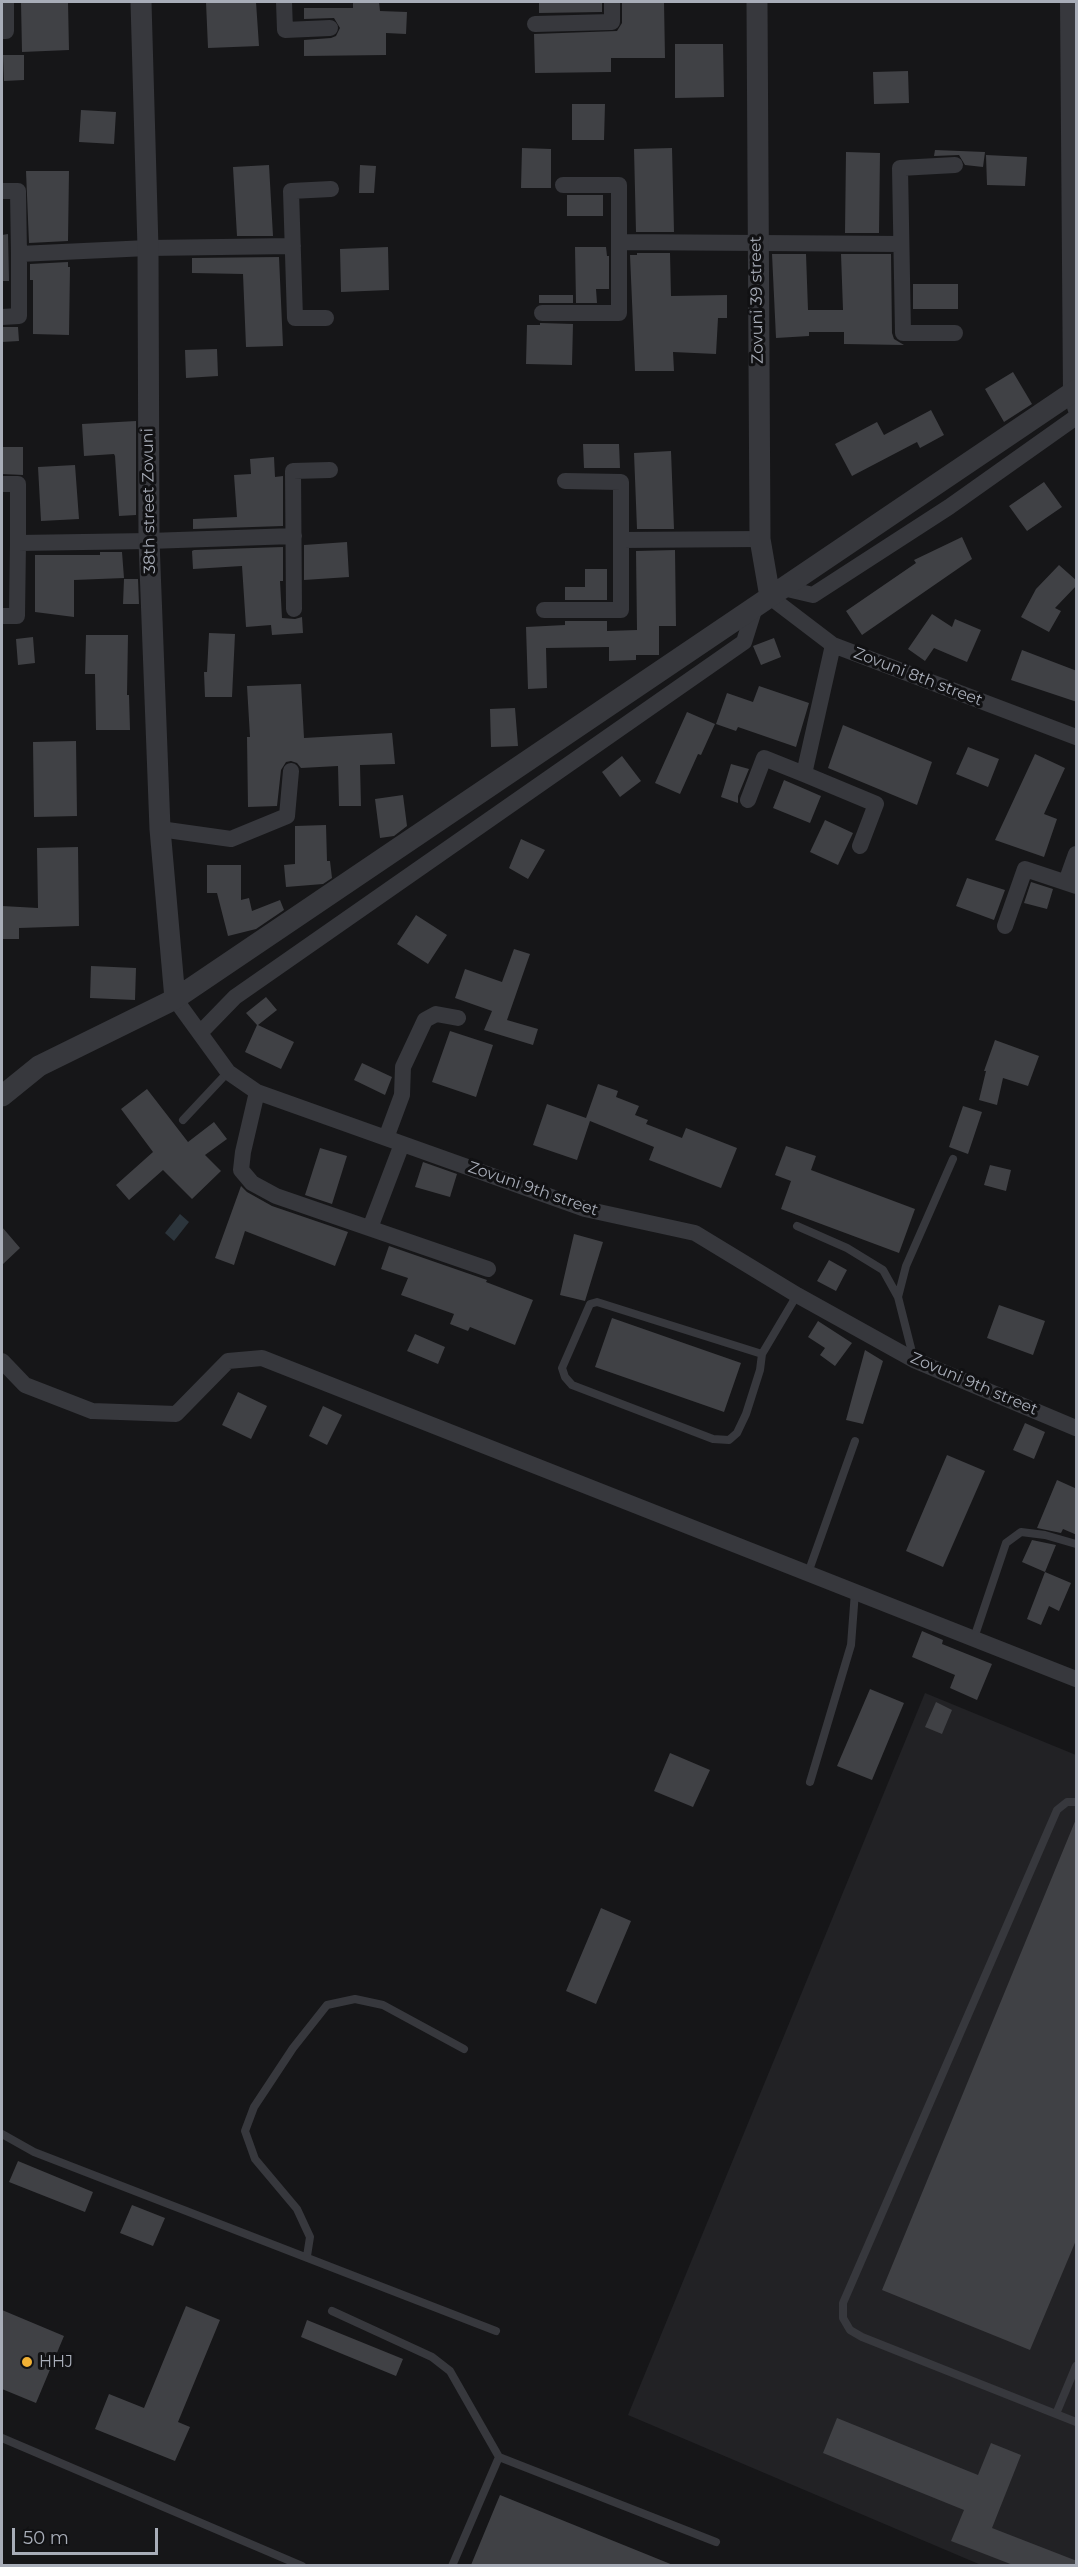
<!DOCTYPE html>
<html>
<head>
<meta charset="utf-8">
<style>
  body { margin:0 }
  #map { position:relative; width:1078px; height:2567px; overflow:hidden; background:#161618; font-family:Montserrat,sans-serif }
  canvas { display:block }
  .frame { position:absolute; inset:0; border:3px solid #a8adb8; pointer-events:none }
  .scale { position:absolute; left:12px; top:2528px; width:146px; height:27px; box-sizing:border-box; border:3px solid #a8adb8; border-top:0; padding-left:8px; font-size:18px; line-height:21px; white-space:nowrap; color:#a8adb8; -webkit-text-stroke:4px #111113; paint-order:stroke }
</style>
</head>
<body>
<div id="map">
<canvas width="1078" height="2567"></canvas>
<div class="frame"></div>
<div class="scale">50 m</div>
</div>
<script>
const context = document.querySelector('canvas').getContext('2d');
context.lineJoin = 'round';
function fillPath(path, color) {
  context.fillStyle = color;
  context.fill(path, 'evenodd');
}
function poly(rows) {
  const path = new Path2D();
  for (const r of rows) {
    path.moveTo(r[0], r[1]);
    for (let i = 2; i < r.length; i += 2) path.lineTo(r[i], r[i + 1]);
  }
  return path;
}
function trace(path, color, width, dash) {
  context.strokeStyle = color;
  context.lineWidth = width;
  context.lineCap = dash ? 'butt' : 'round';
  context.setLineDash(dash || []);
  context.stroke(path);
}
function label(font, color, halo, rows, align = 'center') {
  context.font = font + ' Montserrat,sans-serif';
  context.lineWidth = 6;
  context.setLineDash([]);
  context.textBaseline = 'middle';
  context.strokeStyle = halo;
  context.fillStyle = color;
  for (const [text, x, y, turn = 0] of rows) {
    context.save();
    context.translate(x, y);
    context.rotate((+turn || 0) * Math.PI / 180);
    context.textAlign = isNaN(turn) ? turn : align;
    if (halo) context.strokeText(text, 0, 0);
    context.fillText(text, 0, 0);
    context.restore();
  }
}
fillPath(poly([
  [925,1693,1076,1755,1076,2565,981,2565,628,2415]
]), '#222225');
fillPath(poly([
  [180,1214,189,1222,174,1241,165,1233]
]), '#2c353c');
fillPath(poly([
  [21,2,68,2,69,50,22,52],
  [206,2,256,2,259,46,208,48],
  [353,2,379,2,380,11,407,12,406,34,386,33,386,55,304,56,304,40,331,38,336,36,340,28,334,18,304,19,304,8,353,8],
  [539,2,602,2,602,12,539,13],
  [622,2,664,2,665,58,611,58,611,72,535,73,534,34,617,31,622,23],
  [675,44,723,44,724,97,675,98],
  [3,55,24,55,24,80,4,81],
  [908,71,909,103,874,104,873,72],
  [572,104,605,104,604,140,572,140],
  [81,110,116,112,114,144,79,142],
  [522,148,551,149,551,188,521,188],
  [672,148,674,232,636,232,634,149],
  [935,150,985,152,983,167,965,165,959,155,934,156],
  [846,152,880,153,879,233,845,233],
  [986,155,1027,157,1025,186,987,185],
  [269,165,273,236,237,236,233,167],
  [360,165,376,166,374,193,359,193],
  [26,171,69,171,68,241,29,243],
  [567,195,603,195,603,216,567,216],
  [8,234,9,281,2,281,2,235],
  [388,247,389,290,341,292,340,249],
  [575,247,606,247,607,256,609,256,609,289,596,289,597,303,576,303],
  [637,253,670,253,671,296,727,295,727,318,718,318,716,354,673,352,674,371,635,371,630,255,637,255],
  [772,254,806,254,808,310,843,310,841,254,891,254,892,333,894,339,904,345,844,344,844,332,809,332,809,336,776,338],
  [279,257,283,346,246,347,243,274,192,273,192,258],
  [68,262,68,267,70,267,69,335,33,334,33,280,30,280,30,264],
  [913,284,958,284,958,309,913,309],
  [539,295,573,295,573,303,539,303],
  [540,323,573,324,572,365,526,364,527,325,540,325],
  [2,327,18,327,19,341,2,342],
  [217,349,218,376,186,378,185,350],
  [1013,372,1032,404,1004,422,985,389],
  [931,410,944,435,920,448,917,442,852,476,835,444,877,422,884,435],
  [136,421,136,515,119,516,115,456,114,454,84,456,82,424],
  [583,444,619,444,620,468,584,468],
  [2,447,23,447,23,475,2,474],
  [671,451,674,529,637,529,634,453],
  [274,457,275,477,283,476,283,526,193,529,193,519,237,517,234,475,251,474,250,459],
  [75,465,79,519,41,521,38,467],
  [1044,482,1062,507,1027,531,1009,506],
  [962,537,972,559,862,635,846,611,916,563,914,560],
  [347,542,349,577,304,580,304,545],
  [283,547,283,581,280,581,282,618,295,619,302,617,303,633,272,635,271,625,246,627,242,566,193,569,192,551,194,550],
  [675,550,676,626,659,626,659,655,636,655,636,660,609,661,609,647,546,648,547,688,528,689,526,627,565,625,565,621,607,621,607,631,637,630,636,551],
  [100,552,122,552,124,578,74,580,74,617,35,612,35,555,100,555],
  [1059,565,1077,581,1077,585,1055,608,1061,611,1049,632,1021,617,1036,589],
  [585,569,607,569,607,600,565,600,565,587,585,587],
  [124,579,138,579,139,604,123,604],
  [932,614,952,627,955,619,981,630,967,662,934,648,925,661,908,649],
  [209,633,235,634,232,697,205,697,204,672,207,672],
  [86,635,128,635,127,695,129,695,130,730,96,730,95,674,85,674],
  [33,637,35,663,18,665,16,639],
  [774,638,781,657,761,665,753,646],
  [1022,650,1077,671,1077,702,1011,680],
  [301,684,304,738,392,733,395,764,360,765,361,806,339,806,338,766,301,768,297,763,291,761,286,762,281,770,277,806,248,807,247,737,250,737,247,686],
  [759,686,809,703,796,747,738,727,736,731,716,724,727,693,753,702],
  [515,708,518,746,491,747,490,709],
  [687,712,715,724,701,755,698,754,680,794,655,783],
  [843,725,932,762,917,805,828,768],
  [76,741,77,816,34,817,33,742],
  [968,747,999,759,988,787,956,774],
  [1035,754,1065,768,1044,814,1057,819,1044,857,995,840],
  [622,756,641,781,620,797,602,772],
  [731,764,749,769,738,796,738,803,721,797],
  [784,780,821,796,810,823,773,808],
  [403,795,407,826,394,836,380,838,375,799],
  [825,820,853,833,838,865,810,852],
  [326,825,327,861,330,861,332,878,323,884,286,887,284,865,295,864,295,826],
  [521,839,545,850,528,879,509,868],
  [78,847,79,926,19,928,19,939,2,939,2,906,38,908,37,848],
  [207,865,241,865,241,900,249,898,252,911,280,900,284,910,256,929,228,936,217,893,207,893],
  [967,878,1005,890,994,920,956,906],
  [1031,882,1053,889,1047,909,1024,903],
  [416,915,447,935,428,964,397,944],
  [514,949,530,954,507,1020,538,1029,533,1045,484,1030,492,1011,455,998,465,969,502,982],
  [91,966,136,968,135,1000,90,998],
  [266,997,277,1010,258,1025,294,1042,281,1069,245,1052,257,1025,246,1013],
  [450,1031,493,1045,476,1097,432,1082],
  [995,1040,1039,1056,1028,1086,1003,1078,997,1105,979,1100,986,1071,984,1071],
  [362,1063,392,1077,385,1095,354,1080],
  [598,1084,618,1091,616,1097,639,1106,635,1115,648,1120,646,1124,682,1138,686,1128,737,1148,721,1188,649,1160,654,1147,590,1121,577,1160,533,1145,547,1104,586,1118],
  [147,1089,188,1142,214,1122,227,1139,205,1155,221,1171,192,1199,163,1170,129,1200,116,1185,153,1152,121,1109],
  [963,1106,982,1112,968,1154,949,1147],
  [786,1146,816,1156,811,1170,915,1209,899,1253,781,1209,791,1181,775,1175],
  [320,1148,347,1156,332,1204,305,1195],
  [423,1162,457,1174,450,1197,415,1187],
  [990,1165,1011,1170,1006,1191,984,1185],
  [241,1186,247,1192,272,1206,348,1232,335,1266,245,1231,234,1265,215,1258],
  [2,1227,20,1248,2,1265],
  [574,1234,603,1242,585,1301,560,1295],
  [389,1246,487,1280,486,1282,533,1300,515,1345,470,1327,468,1331,450,1324,454,1314,401,1295,408,1278,381,1269],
  [829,1260,847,1270,836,1291,817,1281],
  [999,1305,1045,1321,1033,1355,987,1338],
  [612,1318,741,1363,724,1412,595,1367],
  [818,1321,852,1343,835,1366,820,1355,825,1348,808,1337],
  [415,1334,445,1347,438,1364,407,1351],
  [865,1350,883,1361,863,1424,846,1420],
  [238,1392,267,1406,251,1439,222,1425],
  [323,1406,342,1415,327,1445,309,1436],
  [1025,1423,1045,1432,1034,1459,1013,1450],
  [947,1455,985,1471,943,1567,906,1551],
  [1057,1480,1077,1489,1077,1535,1063,1529,1061,1533,1037,1528],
  [1032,1540,1056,1545,1045,1572,1022,1562],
  [1045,1572,1071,1583,1059,1611,1049,1606,1041,1625,1027,1619],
  [922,1631,943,1640,942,1644,992,1664,977,1700,950,1688,955,1675,912,1657],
  [870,1689,904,1703,872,1780,837,1766],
  [936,1702,952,1710,942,1734,925,1727],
  [670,1753,710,1770,693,1807,654,1791],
  [1076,1819,1077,2238,1030,2350,882,2290],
  [601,1908,631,1921,596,2004,566,1991],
  [18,2161,93,2192,85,2212,9,2182],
  [132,2205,165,2218,153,2246,120,2233],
  [186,2306,220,2320,178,2422,190,2427,175,2461,95,2429,109,2394,144,2408],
  [2,2310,64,2336,36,2403,2,2389],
  [307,2320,403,2359,396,2376,301,2337],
  [837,2418,978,2475,991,2443,1021,2455,992,2528,1077,2561,1077,2565,1013,2565,951,2541,964,2510,823,2453],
  [500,2495,673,2565,471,2565]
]), '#404145');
trace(poly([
  [183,1120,228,1072],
  [797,1226,847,1248,883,1270,898,1297],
  [762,1354,597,1302,590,1304,562,1368,565,1377,572,1385,713,1439,729,1440,737,1433,746,1414,760,1370,762,1354,797,1295],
  [914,1360,898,1297,906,1266,953,1159],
  [808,1573,855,1441],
  [974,1638,1006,1543,1021,1532,1045,1535,1076,1544],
  [810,1782,851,1645,855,1592],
  [1076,1802,1067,1802,1057,1810,843,2303,843,2318,850,2330,862,2337,1076,2422],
  [2,2134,34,2152,496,2331],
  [307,2256,310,2237,297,2209,255,2159,245,2131,254,2107,293,2048,327,2005,355,1999,383,2005,464,2049],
  [332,2311,432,2357,450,2371,499,2457,716,2542],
  [1056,2414,1076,2366],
  [2,2438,302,2566],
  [452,2566,499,2457]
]), '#37383d', 8);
trace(poly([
  [284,2,285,30,330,28],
  [1068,2,1071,394,1076,410],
  [535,24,612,22,612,2],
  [2,31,6,31,6,2],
  [955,165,900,168,903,333,955,333],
  [2,191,18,191,19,254,19,316,2,317],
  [619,242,901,244],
  [19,254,148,248,293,246],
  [542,313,619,313,619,185,563,185],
  [326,318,295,318,291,191,331,189],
  [2,484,18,484,18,543,149,541,294,536],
  [621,540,760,539],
  [783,588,813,595,949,507,1076,417],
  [770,597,833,645,1076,737],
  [294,609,293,471,330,470],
  [544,610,621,610,621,482,565,481],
  [2,616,17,616,18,543],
  [804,774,833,645],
  [748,800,764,758,804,774,876,804,860,846],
  [160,829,231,839,287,816,291,771],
  [1066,882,1076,854],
  [1005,926,1025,869,1076,886],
  [175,999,228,1072,257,1092,585,1209,695,1233,797,1295,914,1360,1076,1428],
  [200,1033,235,997,744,642,755,607],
  [257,1092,243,1152,241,1170,252,1183,276,1196,488,1269],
  [386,1138,402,1095,403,1067,425,1020,436,1014,458,1018],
  [370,1228,402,1144],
  [2,1361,25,1385,92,1411,176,1414,228,1361,262,1358,1076,1679]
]), '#37383d', 16);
trace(poly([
  [141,2,148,248,149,541,160,829,175,999],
  [757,2,760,539,770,597],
  [2,1096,39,1066,175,999,1076,390]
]), '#37383d', 21);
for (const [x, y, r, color] of [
  [27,2362,6,"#f2b134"]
]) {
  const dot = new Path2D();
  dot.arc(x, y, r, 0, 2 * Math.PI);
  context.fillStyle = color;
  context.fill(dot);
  trace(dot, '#111113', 2);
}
label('16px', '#a8adb8', '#111113', [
  ["Zovuni 39 street",757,300,-91],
  ["38th street Zovuni",149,501,-91],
  ["Zovuni 8th street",918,677,21],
  ["Zovuni 9th street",533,1189,19],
  ["Zovuni 9th street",974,1384,23]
]);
label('16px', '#a8adb8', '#111113', [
  ["HHJ",39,2362]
], 'left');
</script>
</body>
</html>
